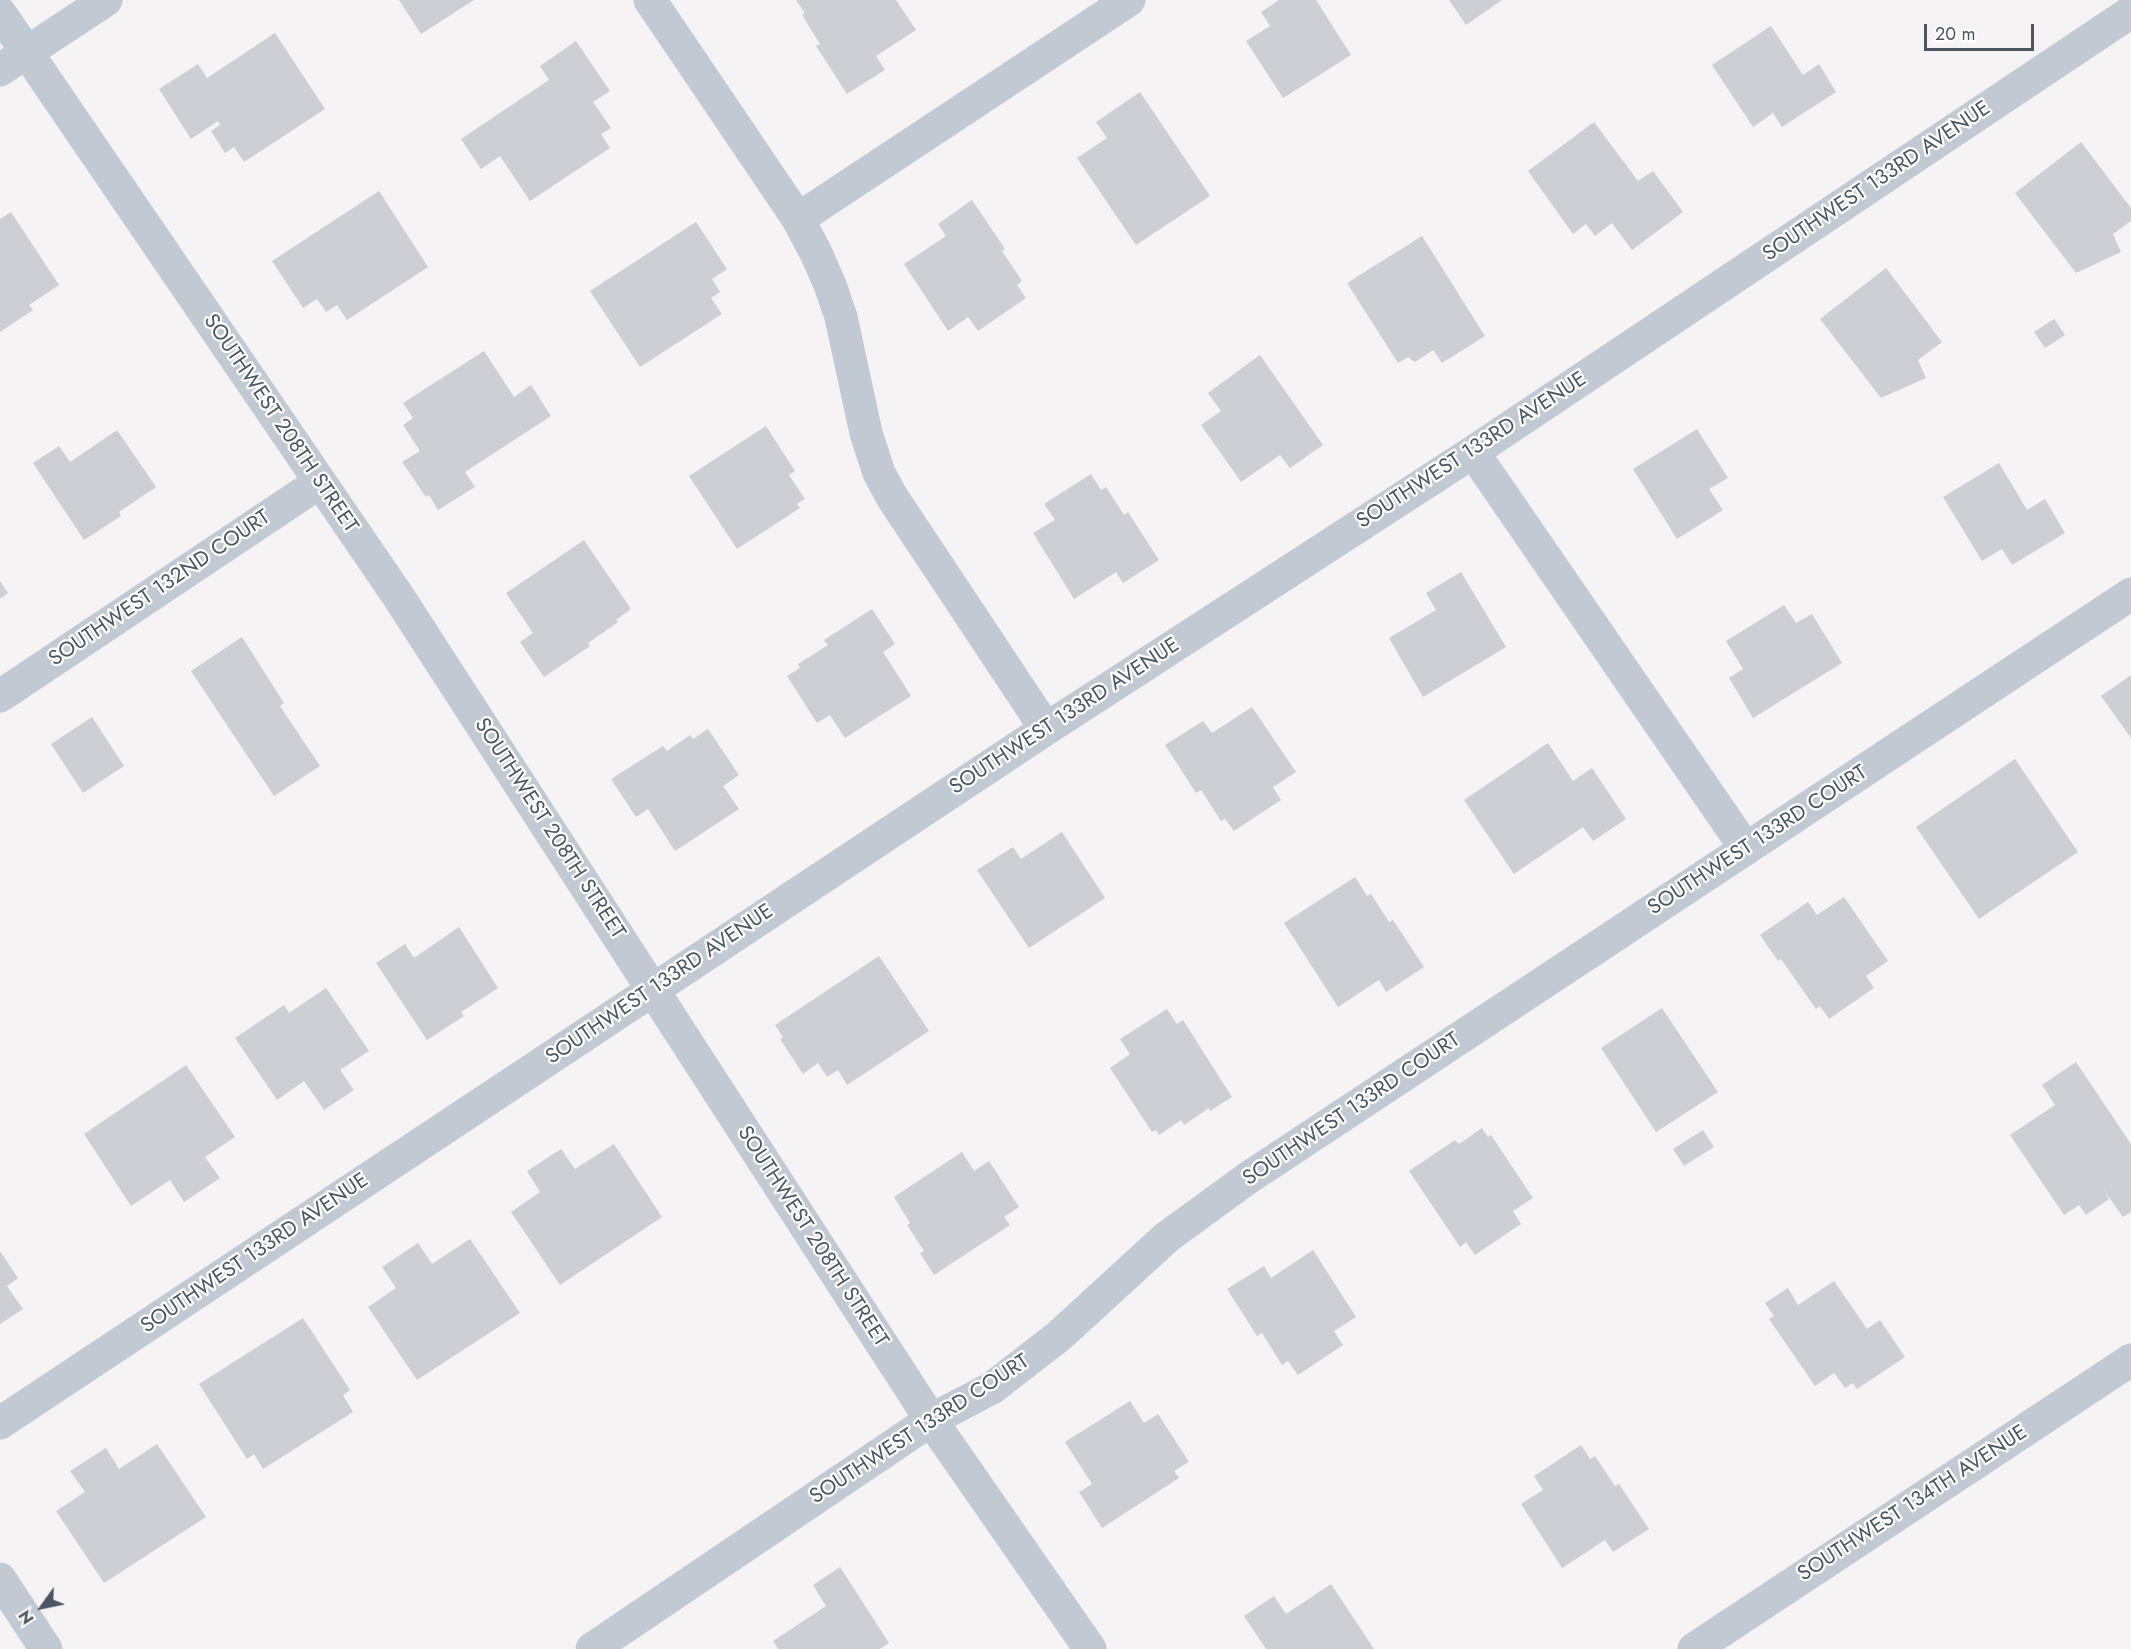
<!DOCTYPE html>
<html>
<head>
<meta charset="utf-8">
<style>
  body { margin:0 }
  #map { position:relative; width:2131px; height:1649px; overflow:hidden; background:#f5f3f3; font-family:Jost,sans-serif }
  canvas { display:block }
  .north { position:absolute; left:12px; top:1577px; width:60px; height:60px; -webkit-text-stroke:4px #fff; paint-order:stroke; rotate:237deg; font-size:16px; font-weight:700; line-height:24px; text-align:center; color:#4a5661 }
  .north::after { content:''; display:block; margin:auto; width:21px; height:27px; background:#4a5661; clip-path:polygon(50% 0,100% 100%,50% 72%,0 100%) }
  .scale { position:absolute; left:1924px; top:24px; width:110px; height:27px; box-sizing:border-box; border:3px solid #4a5661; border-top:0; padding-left:8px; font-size:18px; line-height:21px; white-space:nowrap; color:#4a5661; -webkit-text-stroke:4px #fff; paint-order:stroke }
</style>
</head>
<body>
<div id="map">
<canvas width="2131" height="1649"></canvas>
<div class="north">N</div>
<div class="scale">20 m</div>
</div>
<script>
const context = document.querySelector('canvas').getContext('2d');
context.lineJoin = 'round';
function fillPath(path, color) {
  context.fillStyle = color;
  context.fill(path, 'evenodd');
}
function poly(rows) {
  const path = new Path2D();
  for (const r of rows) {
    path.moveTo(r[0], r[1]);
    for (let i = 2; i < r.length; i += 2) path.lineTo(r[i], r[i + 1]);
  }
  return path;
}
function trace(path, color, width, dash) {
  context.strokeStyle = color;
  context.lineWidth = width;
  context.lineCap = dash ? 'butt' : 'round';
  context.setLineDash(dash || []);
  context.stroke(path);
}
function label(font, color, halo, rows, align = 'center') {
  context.font = font + ' Jost,sans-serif';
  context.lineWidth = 4.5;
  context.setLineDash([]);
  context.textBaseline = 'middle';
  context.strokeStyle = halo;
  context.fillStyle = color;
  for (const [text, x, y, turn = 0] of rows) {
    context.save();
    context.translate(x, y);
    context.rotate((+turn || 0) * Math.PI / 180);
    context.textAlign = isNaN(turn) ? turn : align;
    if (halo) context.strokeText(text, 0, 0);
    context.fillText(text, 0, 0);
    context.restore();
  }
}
fillPath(poly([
  [399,0,474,0,421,34],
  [796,0,896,0,916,30,876,56,885,70,847,94,816,46,820,44,802,15,805,13],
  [1279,0,1316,0,1351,55,1283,98,1246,41,1270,26,1261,12],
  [1449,0,1502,0,1466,25],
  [1771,26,1803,75,1819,64,1836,92,1782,127,1773,113,1753,127,1712,65],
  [275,33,325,109,244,162,234,147,225,153,211,131,220,125,218,121,191,139,159,89,198,64,207,78],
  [576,41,610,91,593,102,611,128,601,134,610,148,530,201,500,156,481,169,461,139,549,80,540,66],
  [1140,92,1210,196,1136,245,1077,158,1107,138,1096,122],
  [1594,122,1638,181,1653,171,1683,212,1632,250,1612,223,1595,236,1586,224,1573,234,1528,171],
  [2081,142,2131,208,2131,221,2113,234,2121,252,2076,273,2015,193],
  [379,191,428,267,347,320,337,305,326,312,317,299,303,308,272,261],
  [972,200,1005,249,1002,251,1022,281,1017,285,1026,298,978,331,968,317,948,331,904,264,946,236,938,224],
  [11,212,59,285,29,305,33,310,0,332,0,219],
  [696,222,727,269,712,279,720,292,711,298,722,314,640,367,590,291],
  [1422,236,1485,336,1442,363,1433,350,1415,362,1408,357,1398,363,1347,283],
  [1886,268,1942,342,1918,360,1926,378,1881,398,1820,319],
  [2054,319,2065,335,2045,348,2034,332],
  [484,351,514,397,531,385,551,416,465,472,475,487,438,510,429,495,426,497,402,462,420,451,403,425,413,418,403,403],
  [1260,355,1323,445,1290,468,1280,455,1241,482,1201,425,1221,411,1208,393],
  [766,426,795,471,789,475,805,499,797,504,800,508,737,549,689,476],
  [1697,429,1728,478,1709,489,1723,510,1677,539,1633,469],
  [117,430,156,487,119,512,121,516,84,540,33,463,59,446,70,462],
  [1999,463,2027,510,2045,499,2065,533,2012,565,2002,549,1982,561,1943,497],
  [1091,474,1101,490,1106,487,1124,515,1128,512,1159,560,1123,583,1116,572,1074,599,1033,533,1055,520,1044,504],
  [584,540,631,609,616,620,618,622,588,643,590,646,544,677,520,642,533,633,506,593],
  [1461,572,1506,647,1423,697,1389,638,1436,610,1426,593],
  [0,581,8,593,0,599],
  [1784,605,1796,623,1812,614,1842,663,1753,718,1729,678,1743,669,1726,641],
  [872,609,895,644,883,652,911,696,845,738,830,715,817,723,787,676,800,668,798,664,828,645,824,640],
  [242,637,284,703,280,706,320,766,274,796,191,671],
  [2131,675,2131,738,2101,696],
  [1252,707,1296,772,1273,787,1281,800,1234,831,1225,819,1221,821,1201,790,1196,793,1165,745,1203,721,1212,733],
  [92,717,124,766,83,793,51,744],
  [708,729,739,775,723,786,739,809,675,851,648,809,636,817,611,779,663,746,667,751,690,735,693,739],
  [1548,743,1573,781,1592,768,1626,819,1593,841,1583,827,1514,874,1464,800],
  [2015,759,2078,852,1979,919,1916,827],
  [1062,832,1105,898,1029,948,977,870,1013,847,1021,859],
  [1355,877,1367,896,1371,894,1389,922,1393,920,1424,967,1386,992,1379,980,1338,1007,1284,923],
  [1844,897,1888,961,1866,976,1874,988,1829,1019,1820,1006,1816,1009,1781,959,1778,961,1760,935,1808,902,1817,915],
  [459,927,498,988,461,1012,464,1016,427,1040,376,963,405,944,414,958],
  [879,956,929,1031,847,1085,838,1070,827,1077,818,1063,803,1074,780,1039,783,1037,775,1025],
  [326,988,369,1051,340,1070,354,1090,324,1110,304,1081,277,1100,235,1038,284,1005,289,1013],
  [1662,1008,1718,1092,1656,1132,1601,1048],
  [1167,1009,1177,1024,1183,1020,1232,1097,1210,1111,1209,1108,1184,1125,1181,1120,1159,1135,1156,1130,1152,1132,1110,1068,1130,1054,1120,1039],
  [2076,1062,2131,1144,2131,1212,2123,1217,2103,1189,2109,1199,2086,1215,2079,1205,2064,1215,2010,1135,2055,1105,2042,1085],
  [186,1065,235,1137,205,1157,220,1178,184,1202,170,1180,131,1206,84,1134],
  [1482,1128,1488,1137,1491,1135,1533,1198,1513,1211,1521,1224,1475,1255,1466,1242,1460,1247,1409,1171,1455,1140,1459,1144],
  [1703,1130,1714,1147,1684,1166,1673,1149],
  [614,1144,662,1217,560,1285,511,1212,540,1192,527,1171,561,1149,575,1169],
  [962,1152,974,1171,989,1161,1019,1207,1004,1217,1010,1225,934,1275,920,1253,924,1251,907,1225,910,1223,894,1197],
  [470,1239,520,1313,417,1380,368,1307,396,1288,382,1267,418,1243,432,1264],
  [1313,1250,1356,1317,1334,1331,1343,1345,1298,1375,1288,1361,1282,1365,1262,1333,1257,1336,1227,1289,1264,1266,1271,1278],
  [0,1251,18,1278,7,1286,23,1309,0,1324],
  [1834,1281,1867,1329,1880,1320,1905,1357,1857,1389,1853,1383,1845,1388,1834,1373,1815,1386,1769,1319,1774,1316,1765,1303,1788,1288,1798,1305],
  [303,1318,350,1390,343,1395,353,1412,263,1469,254,1454,247,1459,199,1384],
  [1130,1401,1144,1423,1158,1414,1189,1462,1174,1471,1179,1478,1102,1528,1079,1492,1092,1484,1065,1442],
  [157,1444,206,1517,104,1583,56,1511,85,1492,70,1471,106,1448,119,1469],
  [1581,1445,1590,1459,1595,1456,1615,1486,1619,1484,1649,1529,1613,1552,1605,1540,1562,1568,1521,1504,1543,1490,1534,1476],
  [840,1567,889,1643,880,1649,778,1649,773,1641,826,1606,813,1585],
  [1331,1584,1374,1649,1266,1649,1244,1616,1274,1596,1286,1614]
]), '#cdcfd5');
trace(poly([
  [650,0,798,219,816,253,830,285,841,317,866,433,879,473,892,497,1046,729],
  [0,13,398,596,931,1420,1090,1649],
  [0,70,106,0],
  [798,219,1129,0],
  [1473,452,1746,849],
  [0,696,320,482],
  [0,1423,1046,729,1473,452,2131,12],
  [0,1579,46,1649],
  [592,1649,931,1420,992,1388,1059,1336,1167,1237,1248,1178,2131,594],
  [1694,1649,2131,1360]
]), '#c1cad2', 33);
label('21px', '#4a5661', '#fff', [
  ["SOUTHWEST 133RD AVENUE",1877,182,-34],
  ["SOUTHWEST 208TH STREET",280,424,56],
  ["SOUTHWEST 133RD AVENUE",1472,451,-33],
  ["SOUTHWEST 132ND COURT",160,589,-34],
  ["SOUTHWEST 133RD AVENUE",1065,717,-33],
  ["SOUTHWEST 208TH STREET",549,829,57],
  ["SOUTHWEST 133RD COURT",1758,841,-33],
  ["SOUTHWEST 133RD AVENUE",660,985,-34],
  ["SOUTHWEST 133RD COURT",1352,1110,-34],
  ["SOUTHWEST 208TH STREET",812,1237,57],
  ["SOUTHWEST 133RD AVENUE",255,1254,-34],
  ["SOUTHWEST 133RD COURT",920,1430,-33],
  ["SOUTHWEST 134TH AVENUE",1913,1504,-33]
]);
</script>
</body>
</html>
